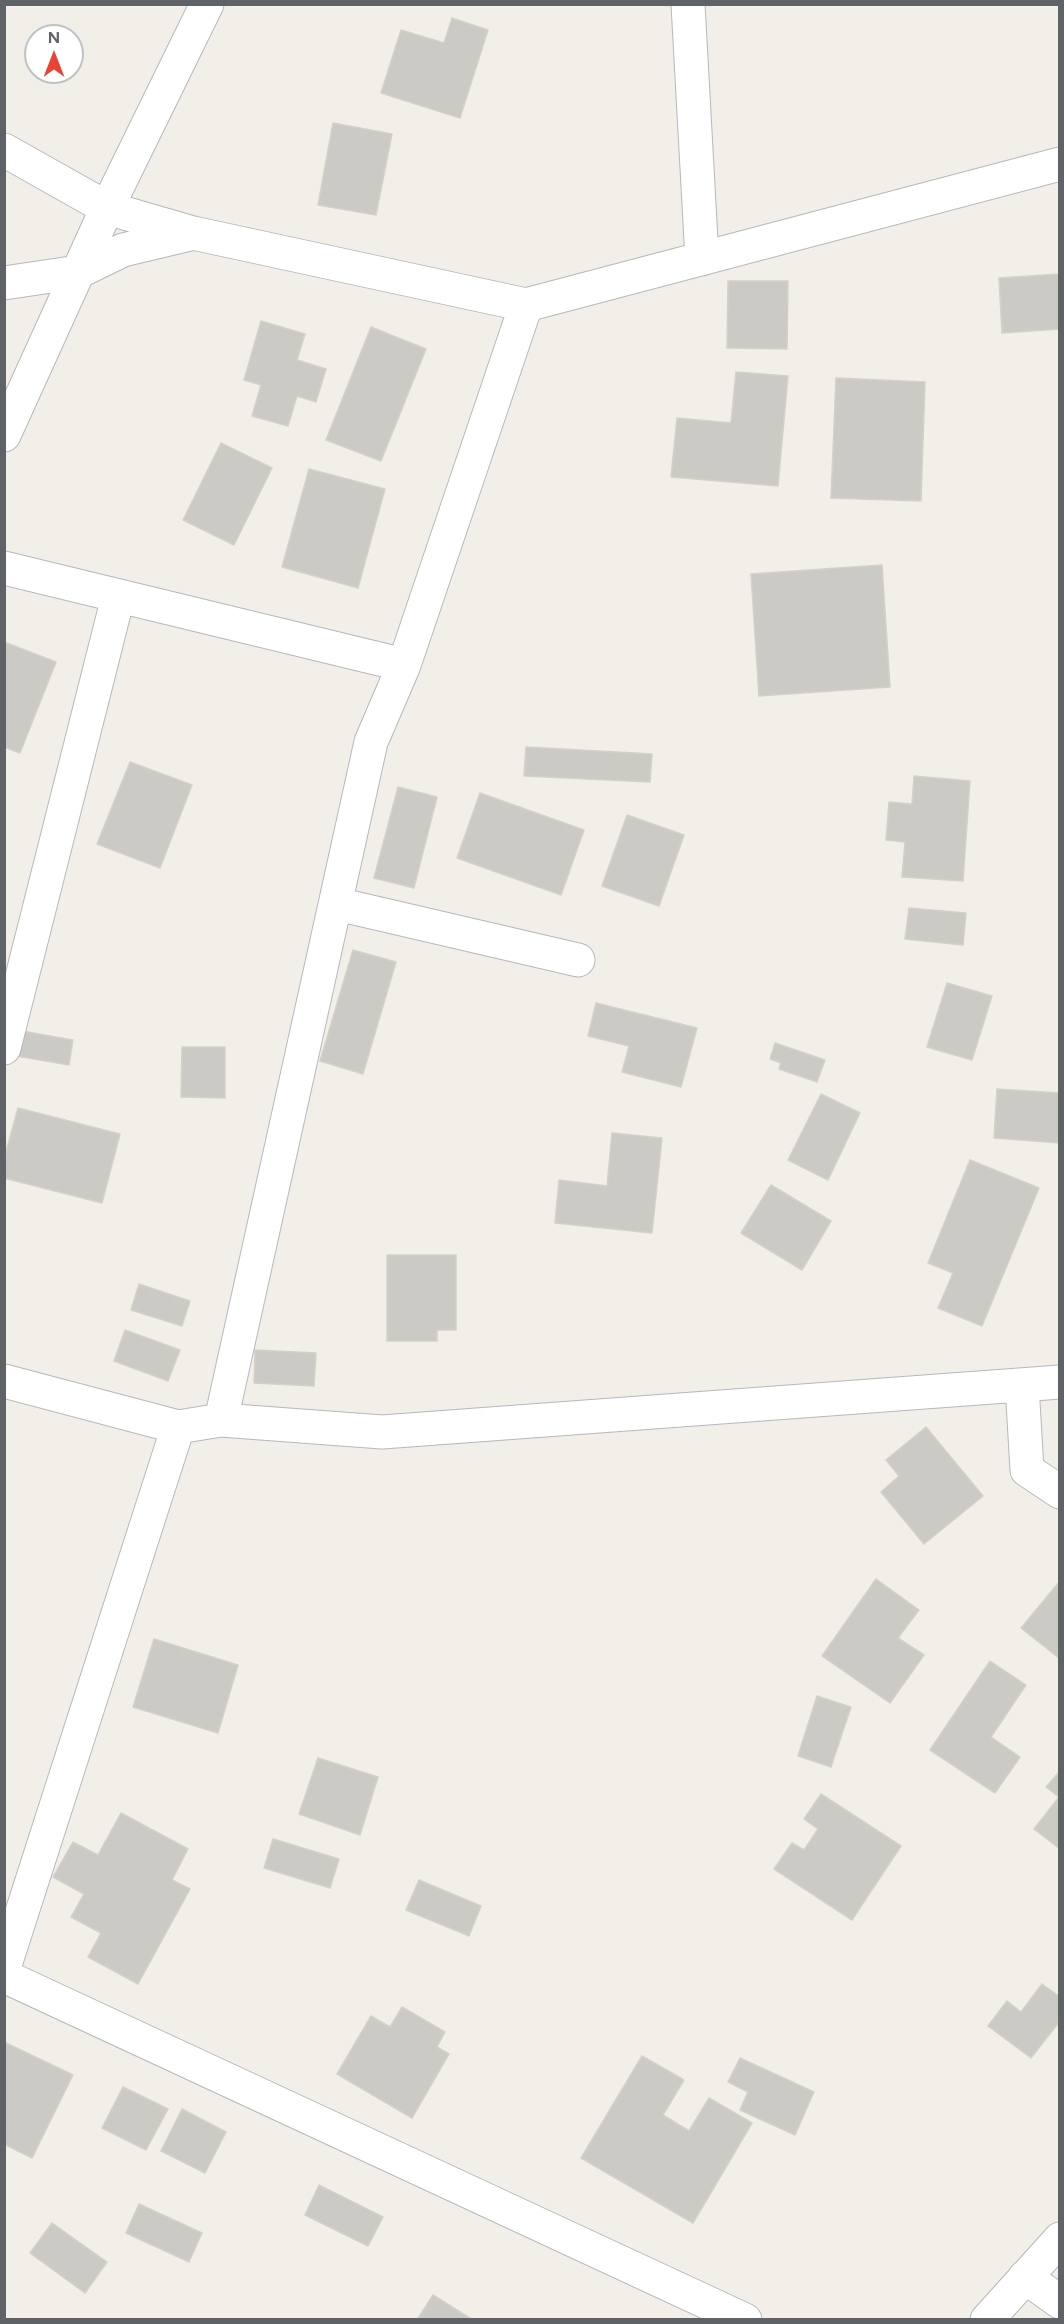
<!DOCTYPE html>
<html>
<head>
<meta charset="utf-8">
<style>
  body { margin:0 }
  #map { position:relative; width:1064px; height:2324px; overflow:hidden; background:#f1efe8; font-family:Figtree,sans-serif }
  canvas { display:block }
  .frame { position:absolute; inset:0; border:6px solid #5f6368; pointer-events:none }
  .north { position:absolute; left:24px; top:24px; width:60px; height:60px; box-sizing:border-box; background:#fff; border:2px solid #bfc1c3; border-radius:50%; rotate:0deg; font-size:16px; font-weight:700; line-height:24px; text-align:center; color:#5f6368 }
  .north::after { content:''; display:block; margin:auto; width:21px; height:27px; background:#ea4335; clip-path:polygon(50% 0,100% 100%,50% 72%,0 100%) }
</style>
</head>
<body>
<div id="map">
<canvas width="1064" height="2324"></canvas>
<div class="frame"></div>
<div class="north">N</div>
</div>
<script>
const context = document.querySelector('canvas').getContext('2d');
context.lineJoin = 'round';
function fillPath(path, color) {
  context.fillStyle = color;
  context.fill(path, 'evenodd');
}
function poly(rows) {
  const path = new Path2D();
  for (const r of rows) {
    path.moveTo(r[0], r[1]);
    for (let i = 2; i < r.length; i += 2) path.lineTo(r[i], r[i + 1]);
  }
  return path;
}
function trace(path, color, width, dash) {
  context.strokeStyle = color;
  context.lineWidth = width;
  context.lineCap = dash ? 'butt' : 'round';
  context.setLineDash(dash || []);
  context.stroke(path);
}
const building = poly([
  [452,18,488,30,460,118,381,93,401,30,444,43,452,18],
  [333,123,392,134,376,215,318,205,333,123],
  [1060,274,1060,329,1002,333,999,278,1060,274],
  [728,281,788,281,787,349,727,348,728,281],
  [261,321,305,334,297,360,326,369,316,402,297,396,288,426,252,416,261,385,244,380,261,321],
  [371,327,426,349,381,461,326,440,371,327],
  [736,372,788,376,778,486,671,477,677,418,731,423,736,372],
  [836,378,925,382,921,501,831,498,836,378],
  [221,443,272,468,234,545,183,520,221,443],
  [309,469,385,489,358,588,282,567,309,469],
  [882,565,890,687,759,696,751,574,882,565],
  [4,642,56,662,20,753,4,747,4,642],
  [526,747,652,754,650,782,524,776,526,747],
  [130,762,192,785,160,868,97,844,130,762],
  [914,776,970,781,963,881,902,877,905,842,886,840,889,802,912,804,914,776],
  [398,787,437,797,414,888,374,878,398,787],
  [480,793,584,830,561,895,457,858,480,793],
  [627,815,684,835,659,906,602,886,627,815],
  [909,908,966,913,963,945,905,939,909,908],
  [353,950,396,962,363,1074,320,1061,353,950],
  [947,983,992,996,972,1060,927,1047,947,983],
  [596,1003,697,1028,681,1087,622,1072,629,1046,588,1036,596,1003],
  [16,1030,73,1040,69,1065,11,1055,16,1030],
  [775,1043,825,1060,817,1082,779,1069,781,1063,770,1059,775,1043],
  [182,1047,225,1047,225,1098,181,1097,182,1047],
  [997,1089,1060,1093,1060,1143,994,1138,997,1089],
  [821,1094,860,1113,828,1180,788,1160,821,1094],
  [18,1108,120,1134,102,1203,4,1178,4,1159,18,1108],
  [612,1133,662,1138,652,1233,555,1223,559,1180,607,1186,612,1133],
  [970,1160,1039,1188,982,1326,938,1308,953,1273,928,1263,970,1160],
  [771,1185,831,1221,802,1270,741,1233,771,1185],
  [387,1255,456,1255,456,1330,437,1330,437,1341,387,1341,387,1255],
  [139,1284,190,1301,182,1326,131,1310,139,1284],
  [125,1330,180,1350,168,1381,114,1361,125,1330],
  [255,1350,316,1353,314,1386,254,1383,255,1350],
  [926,1427,983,1496,924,1544,881,1492,899,1476,886,1460,926,1427],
  [876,1579,919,1610,898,1638,924,1655,890,1703,822,1656,876,1579],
  [1060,1581,1060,1659,1021,1628,1060,1581],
  [154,1639,238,1665,218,1733,133,1707,154,1639],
  [990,1661,1026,1685,991,1737,1020,1757,995,1793,930,1750,990,1661],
  [817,1696,851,1707,831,1767,798,1756,817,1696],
  [318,1758,378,1777,360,1835,299,1814,318,1758],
  [1060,1771,1060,1849,1034,1829,1059,1797,1046,1787,1060,1771],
  [821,1794,901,1846,852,1920,774,1869,792,1843,804,1850,818,1829,804,1819,821,1794],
  [121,1813,188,1849,172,1880,190,1889,138,1984,88,1957,101,1933,71,1917,84,1894,53,1877,73,1842,98,1855,121,1813],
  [273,1839,339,1859,330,1888,264,1868,273,1839],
  [419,1880,481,1906,469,1936,406,1910,419,1880],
  [1042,1984,1060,1997,1060,2021,1031,2058,988,2026,1007,2001,1021,2012,1042,1984],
  [402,2007,445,2032,437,2047,449,2054,412,2118,337,2074,371,2016,390,2027,402,2007],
  [4,2042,73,2075,32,2158,4,2144,4,2042],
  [642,2056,684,2080,663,2115,689,2131,709,2098,752,2123,693,2223,581,2158,642,2056],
  [740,2058,814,2092,795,2135,740,2110,748,2092,728,2082,740,2058],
  [123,2087,168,2109,146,2150,102,2128,123,2087],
  [182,2109,226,2132,205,2173,161,2151,182,2109],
  [319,2185,383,2217,368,2246,305,2215,319,2185],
  [139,2204,202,2233,189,2262,126,2233,139,2204],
  [52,2223,107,2262,85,2293,30,2253,52,2223],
  [433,2295,473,2320,417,2320,433,2295]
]);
fillPath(building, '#cccac5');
trace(building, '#d6d1c6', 1.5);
const minor = poly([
  [688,4,702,259],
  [4,150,107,208,193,233,526,305,1060,164],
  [4,283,78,272,123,250,190,234],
  [4,435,107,208,207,4],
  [4,568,404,665],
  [337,904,578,960],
  [4,1048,118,597],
  [4,1381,178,1427,221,1420,382,1432,1060,1382],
  [1022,1385,1027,1470,1060,1492],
  [221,1420,371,742,404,665,526,305],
  [4,1968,178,1427],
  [4,1976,745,2320],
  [1025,2277,1060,2302],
  [987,2320,1060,2239]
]);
trace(minor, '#b5b8bc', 35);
trace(minor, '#fff', 33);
</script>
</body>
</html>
